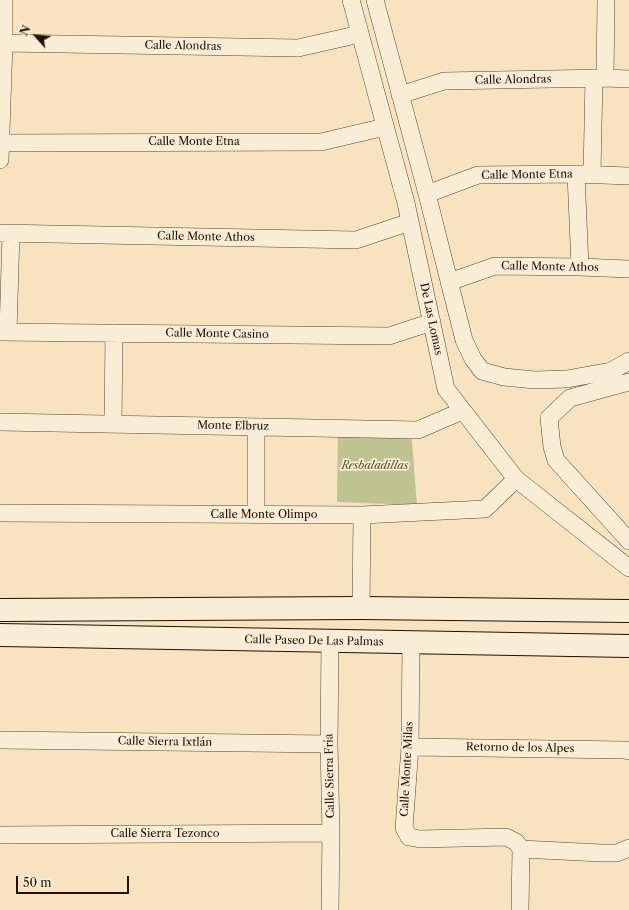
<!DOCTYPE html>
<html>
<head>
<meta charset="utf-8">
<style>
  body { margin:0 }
  #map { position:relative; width:629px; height:910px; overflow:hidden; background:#f7e3bf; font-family:"Libre Caslon Text",serif }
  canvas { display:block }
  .north { position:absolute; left:16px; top:16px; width:40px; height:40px; -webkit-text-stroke:3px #faedd5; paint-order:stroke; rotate:297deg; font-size:11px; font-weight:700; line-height:16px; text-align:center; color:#260f05 }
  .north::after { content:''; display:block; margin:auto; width:14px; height:18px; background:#260f05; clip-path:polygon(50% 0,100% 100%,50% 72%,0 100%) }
  .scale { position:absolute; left:16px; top:876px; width:113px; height:18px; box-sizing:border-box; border:2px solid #260f05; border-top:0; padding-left:5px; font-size:12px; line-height:14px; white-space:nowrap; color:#260f05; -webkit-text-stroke:3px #faedd5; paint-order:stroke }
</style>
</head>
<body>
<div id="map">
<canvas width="629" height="910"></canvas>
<div class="north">N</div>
<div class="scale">50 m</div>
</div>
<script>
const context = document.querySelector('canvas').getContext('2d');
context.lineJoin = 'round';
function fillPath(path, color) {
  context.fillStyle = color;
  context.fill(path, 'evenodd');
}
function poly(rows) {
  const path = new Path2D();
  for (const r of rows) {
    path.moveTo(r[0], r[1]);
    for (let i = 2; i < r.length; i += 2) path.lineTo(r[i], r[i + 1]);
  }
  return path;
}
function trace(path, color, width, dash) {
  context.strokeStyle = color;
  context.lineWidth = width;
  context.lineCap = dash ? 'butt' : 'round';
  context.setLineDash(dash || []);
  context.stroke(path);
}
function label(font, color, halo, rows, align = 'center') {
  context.font = font + ' "Libre Caslon Text",serif';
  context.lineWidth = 3.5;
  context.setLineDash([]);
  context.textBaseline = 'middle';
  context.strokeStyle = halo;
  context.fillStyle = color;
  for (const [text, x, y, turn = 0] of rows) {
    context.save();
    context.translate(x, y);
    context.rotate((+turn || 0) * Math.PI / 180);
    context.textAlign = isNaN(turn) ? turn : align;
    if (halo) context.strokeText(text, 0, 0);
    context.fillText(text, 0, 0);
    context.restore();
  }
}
fillPath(poly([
  [338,429,411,430,417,505,337,502]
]), '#bec391');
const street = poly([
  [351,0,406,203,446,389,516,479,629,568],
  [375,0,427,194,464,340,473,359,482,371,504,377,535,380,567,379,611,371,629,361],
  [4,43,298,48,360,34],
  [605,78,606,0],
  [400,95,444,81,605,78,629,79],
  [0,143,321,142,385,127],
  [0,160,4,43,4,0],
  [576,174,580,267],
  [592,174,594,78],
  [427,194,478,175,576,174,629,176],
  [0,233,356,240,410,222],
  [449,282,495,266,580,267,629,269],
  [0,332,389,336,432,322],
  [8,332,11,233],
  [629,382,570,398,549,418,552,447,556,460,629,541],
  [0,422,418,430,462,411],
  [113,424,114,333],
  [256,427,256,515],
  [0,513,362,515,485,509,516,479],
  [361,608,362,515],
  [330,641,329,744,331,833,330,910],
  [411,643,410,747,404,828,409,837,420,839,506,837,516,842,521,849,520,910],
  [0,740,329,744],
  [410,747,625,750,629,751],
  [0,835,331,833],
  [521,849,601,853,617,853,629,848]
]);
const secondary = poly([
  [0,610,361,608,629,611],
  [0,635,629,646]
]);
trace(street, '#5a4434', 18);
trace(secondary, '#260f05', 24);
trace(street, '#faedd5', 17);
trace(secondary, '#faedd5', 22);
label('11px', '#260f05', '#faedd5', [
  ["Calle Alondras",183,46,1],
  ["Calle Alondras",513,80,-1],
  ["Calle Monte Etna",194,142],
  ["Calle Monte Etna",527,175,-1],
  ["Calle Monte Athos",206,237,1],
  ["Calle Monte Athos",550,267,1],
  ["De Las Lomas",431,319,78],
  ["Calle Monte Casino",217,334,1],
  ["Monte Elbruz",233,426,1],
  ["Calle Monte Olimpo",264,515],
  ["Calle Paseo De Las Palmas",314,641,1],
  ["Calle Sierra Ixtlán",165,742,1],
  ["Retorno de los Alpes",520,748,1],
  ["Calle Monte Milas",407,769,-87],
  ["Calle Sierra Fría",330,776,-91],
  ["Calle Sierra Tezonco",165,834]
]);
label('italic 11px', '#5b4e36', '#faedd5', [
  ["Resbaladillas",375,466]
]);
</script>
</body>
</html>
